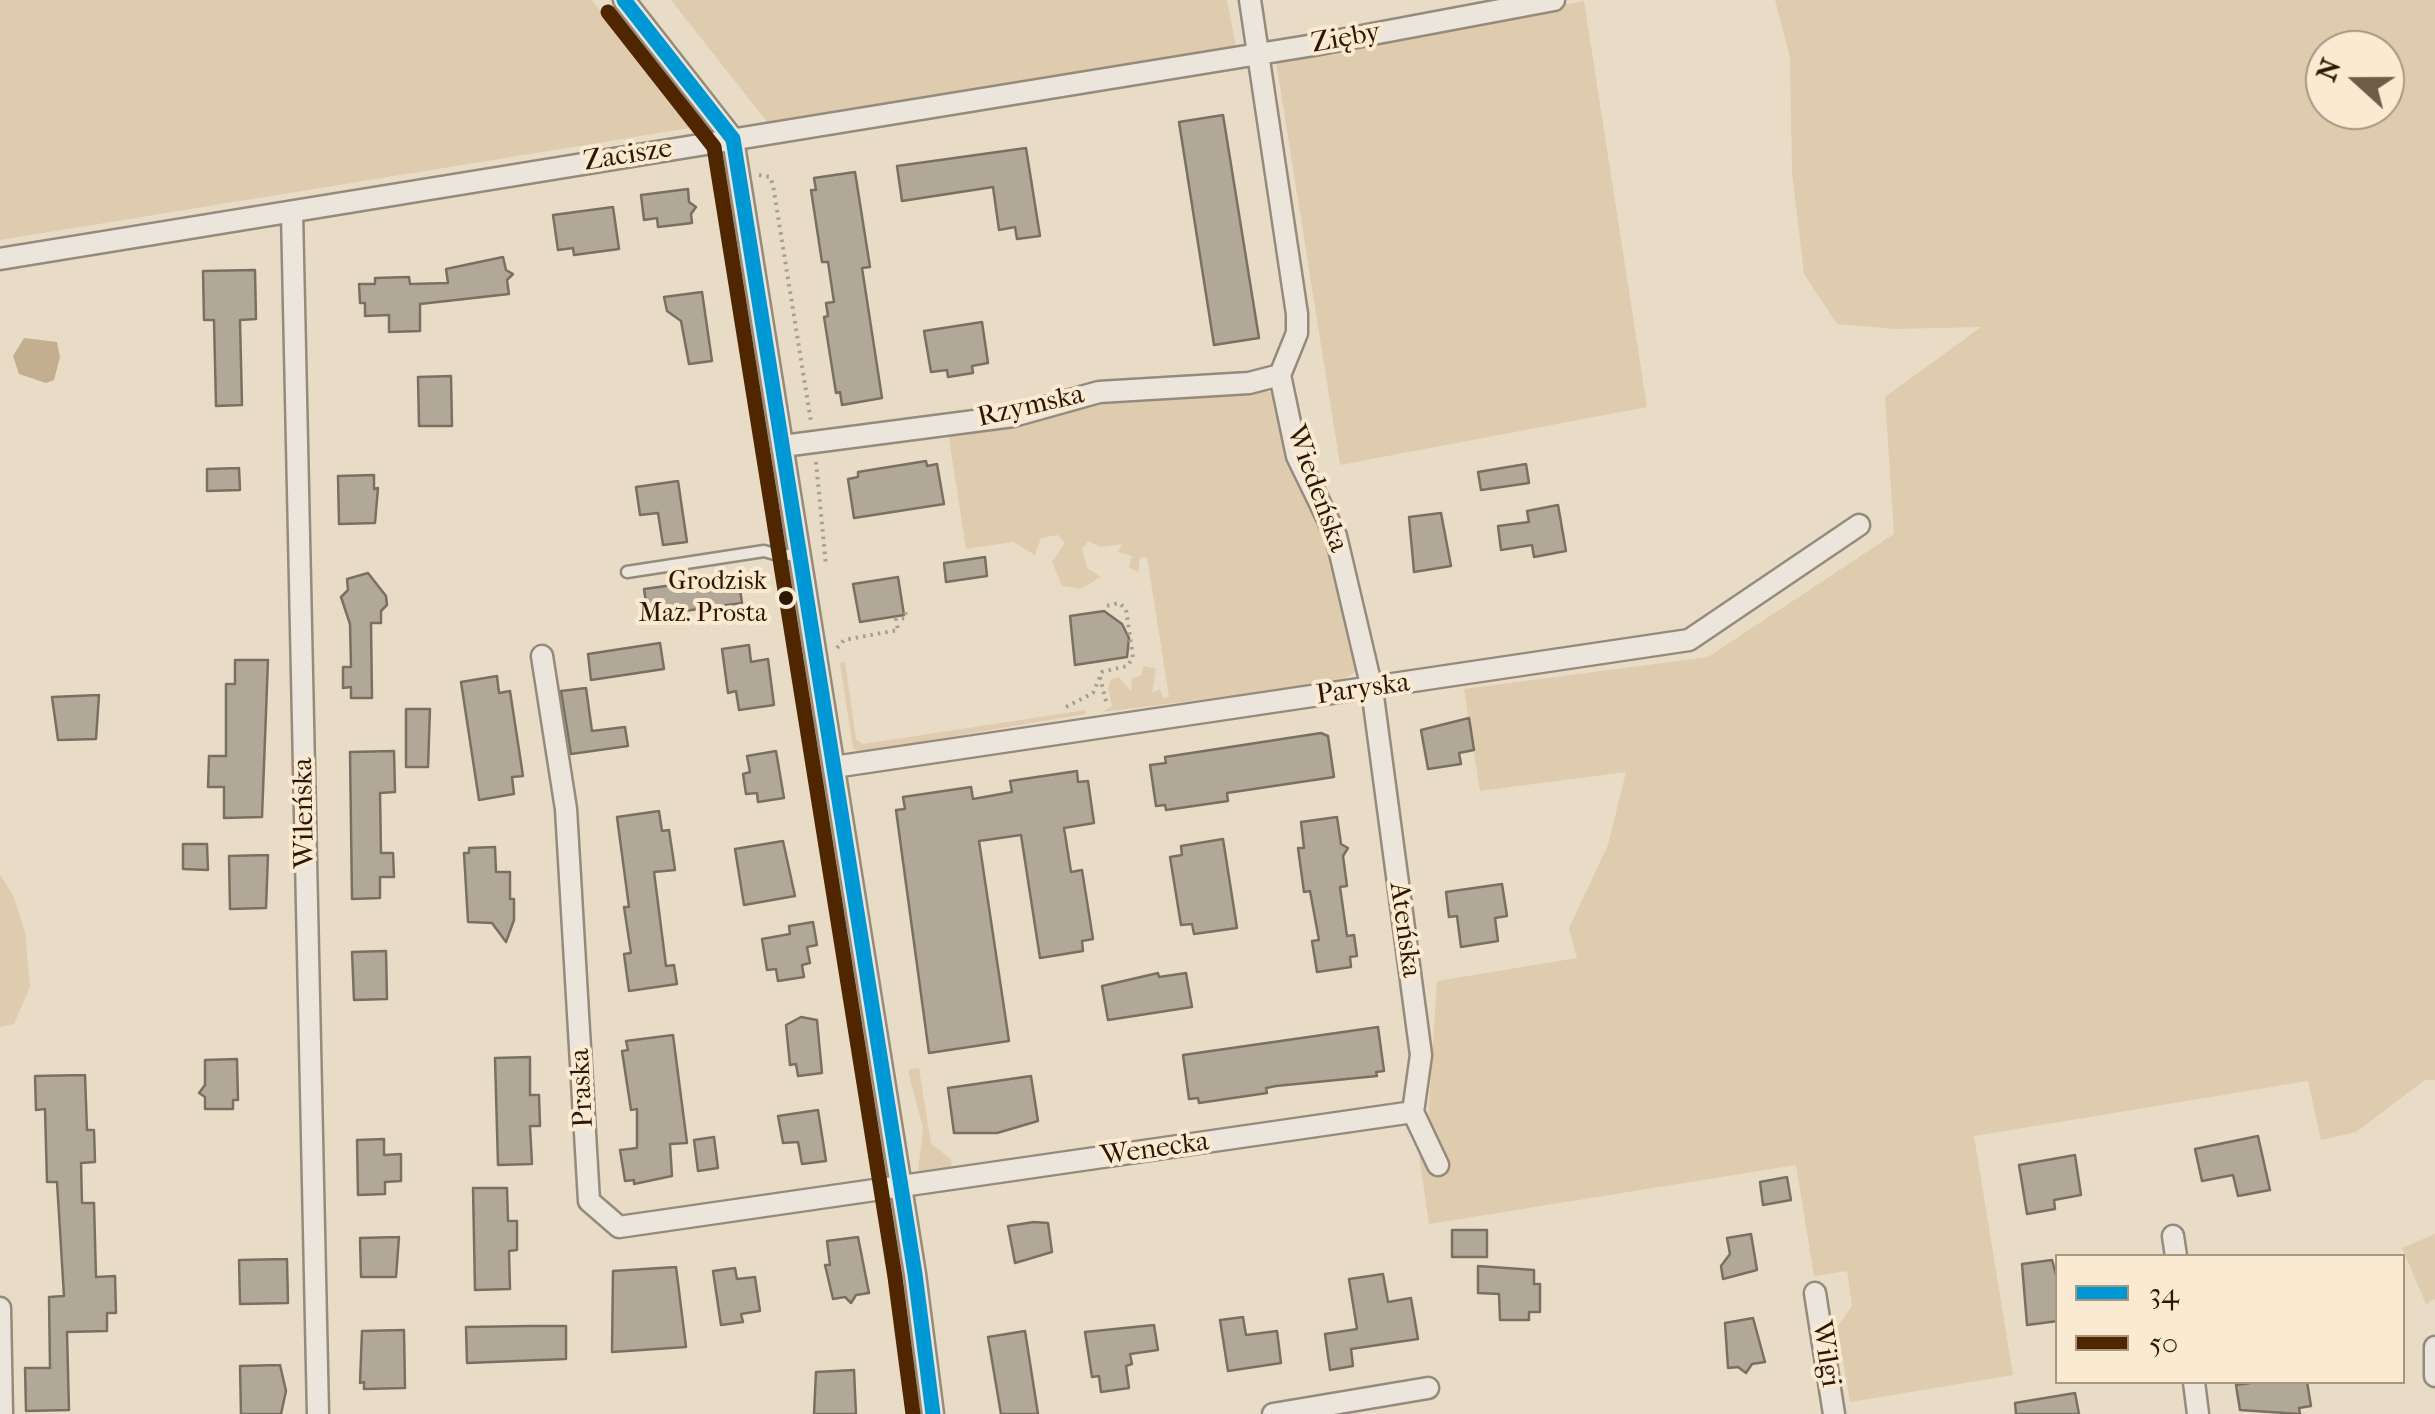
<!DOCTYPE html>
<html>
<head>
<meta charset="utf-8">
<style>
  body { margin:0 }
  #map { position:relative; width:2435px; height:1414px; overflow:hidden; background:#e9dcc7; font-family:"IM FELL French Canon",serif }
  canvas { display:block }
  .legend { position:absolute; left:2055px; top:1254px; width:350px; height:130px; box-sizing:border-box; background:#faead1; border:2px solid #a8967d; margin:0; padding:12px 18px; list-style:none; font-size:30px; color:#2e1700 }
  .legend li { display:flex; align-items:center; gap:20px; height:50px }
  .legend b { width:50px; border:2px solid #a8967d }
  .north { position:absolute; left:2305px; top:30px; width:100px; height:100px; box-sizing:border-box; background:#faead1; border:2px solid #a8967d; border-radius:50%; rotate:291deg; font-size:28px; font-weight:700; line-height:40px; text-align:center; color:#2e1700 }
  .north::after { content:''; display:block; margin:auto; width:35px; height:45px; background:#6f5c46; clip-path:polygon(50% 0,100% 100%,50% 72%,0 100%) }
</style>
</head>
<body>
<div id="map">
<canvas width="2435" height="1414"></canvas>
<ul class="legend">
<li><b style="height:12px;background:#0098d4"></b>34</li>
<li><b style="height:12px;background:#502600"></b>50</li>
</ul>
<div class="north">N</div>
</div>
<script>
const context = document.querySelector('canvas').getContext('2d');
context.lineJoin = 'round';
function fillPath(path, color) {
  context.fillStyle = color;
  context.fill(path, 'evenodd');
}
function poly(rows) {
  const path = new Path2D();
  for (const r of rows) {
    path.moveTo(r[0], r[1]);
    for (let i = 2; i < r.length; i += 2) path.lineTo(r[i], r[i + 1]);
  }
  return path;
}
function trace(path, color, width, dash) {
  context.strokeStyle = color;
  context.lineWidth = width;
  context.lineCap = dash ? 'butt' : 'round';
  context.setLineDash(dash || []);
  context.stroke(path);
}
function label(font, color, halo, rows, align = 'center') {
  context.font = font + ' "IM FELL French Canon",serif';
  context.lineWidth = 8;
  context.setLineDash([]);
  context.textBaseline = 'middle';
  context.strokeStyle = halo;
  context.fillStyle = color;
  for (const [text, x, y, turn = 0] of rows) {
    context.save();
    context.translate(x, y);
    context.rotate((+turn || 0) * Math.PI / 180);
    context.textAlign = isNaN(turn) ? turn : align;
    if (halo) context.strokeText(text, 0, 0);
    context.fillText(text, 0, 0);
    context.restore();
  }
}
fillPath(poly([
  [0,0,592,0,690,128,0,240],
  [671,0,1227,0,1236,47,771,127],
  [1775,0,2435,0,2435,1080,2425,1080,2356,1132,2321,1140,2308,1081,1974,1136,2013,1375,1850,1402,1837,1327,1852,1306,1847,1271,1814,1276,1796,1165,1429,1224,1419,1156,1428,1118,1437,981,1577,958,1569,928,1608,845,1626,772,1480,791,1464,689,1708,657,1894,534,1885,397,1981,327,1895,329,1837,324,1804,274,1792,172,1790,57],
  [2325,50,2385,50,2385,110,2325,110],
  [1584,1,1647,407,1340,465,1275,55],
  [1257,388,1276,394,1320,508,1364,656,1355,672,1337,683,1102,712,1112,706,1108,688,1111,679,1119,677,1131,692,1132,679,1141,675,1144,666,1156,669,1152,693,1160,689,1163,698,1169,697,1147,557,1140,558,1138,572,1129,567,1132,556,1118,552,1122,544,1100,547,1088,541,1082,549,1087,568,1101,577,1081,589,1062,586,1052,562,1065,543,1058,535,1041,538,1035,555,1013,542,966,549,948,432,1077,403],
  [845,662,856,739,863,744,1086,710,1085,714,861,752,853,749,840,663],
  [0,875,13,895,25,932,30,987,14,1024,0,1027],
  [919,1068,931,1144,951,1159,952,1170,918,1171,923,1128,909,1075,909,1069],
  [2435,1234,2435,1299,2426,1304,2402,1248]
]), '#dfcbae');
fillPath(poly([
  [24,338,57,342,60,357,54,380,46,383,19,374,13,356]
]), '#c3ae90');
const building = poly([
  [1223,115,1259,338,1214,345,1179,122,1223,115],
  [1026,148,1040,236,1017,239,1015,227,999,230,993,187,902,201,897,166,1026,148],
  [855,172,870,267,862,268,882,398,842,405,840,392,836,393,824,317,828,316,826,303,834,302,828,262,822,262,811,190,816,190,814,178,855,172],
  [688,189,689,202,696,207,691,214,692,223,658,227,657,218,644,220,641,195,688,189],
  [613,207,619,249,574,255,573,248,558,250,553,215,613,207],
  [503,257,506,270,513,274,507,280,509,294,420,304,420,331,389,332,389,315,365,316,365,303,360,303,359,284,375,284,375,278,409,277,410,284,448,283,446,269,503,257],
  [255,270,256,319,240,320,242,405,216,406,214,320,204,320,203,271,255,270],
  [702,292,712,361,689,364,681,321,667,311,664,297,702,292],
  [982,322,988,363,972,366,973,373,948,377,947,370,931,372,924,331,982,322],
  [451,376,452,426,419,426,418,377,451,376],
  [926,461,927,466,937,464,944,504,854,518,848,479,858,477,858,472,926,461],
  [1526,464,1529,483,1481,490,1478,472,1526,464],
  [239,468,240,490,207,491,207,469,239,468],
  [374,475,374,489,378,488,375,523,339,524,338,476,374,475],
  [678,481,687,542,663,545,658,513,640,515,636,487,678,481],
  [1558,505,1566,551,1534,557,1532,545,1501,550,1498,526,1529,522,1527,511,1558,505],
  [1441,513,1451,566,1414,572,1409,517,1441,513],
  [985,557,987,576,946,582,944,563,985,557],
  [368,573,386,596,387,605,381,611,381,623,371,623,372,698,351,698,351,687,343,688,343,667,351,667,350,624,341,597,348,590,347,579,368,573],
  [738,576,742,603,648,616,644,589,738,576],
  [898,577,904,615,860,622,853,584,898,577],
  [1104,611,1122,624,1129,638,1127,657,1075,665,1070,616,1104,611],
  [660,643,664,669,591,680,588,654,660,643],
  [749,645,751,662,768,659,774,705,739,710,736,691,728,693,722,649,749,645],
  [235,660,268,660,262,817,224,818,224,787,208,787,209,756,226,756,226,684,235,684,235,660],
  [497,676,499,693,510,691,523,776,512,777,514,794,479,800,461,682,497,676],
  [586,688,592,731,625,727,628,746,571,754,561,691,586,688],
  [99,695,96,739,58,740,52,697,99,695],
  [406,709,430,709,428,767,406,767,406,709],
  [1469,718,1474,750,1459,753,1461,764,1428,769,1421,730,1469,718],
  [1321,733,1328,736,1334,777,1227,793,1228,801,1166,810,1165,805,1156,806,1150,765,1166,763,1165,757,1321,733],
  [394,751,395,792,380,793,381,853,393,853,394,877,380,877,380,898,352,899,350,752,394,751],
  [776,751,784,798,758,802,757,793,746,794,743,774,750,772,747,756,776,751],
  [1077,771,1078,782,1088,781,1094,823,1064,828,1071,872,1082,870,1093,939,1082,941,1083,951,1040,958,1021,835,979,841,1009,1041,929,1053,896,810,905,809,903,797,971,787,973,799,1012,792,1010,781,1077,771],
  [659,811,662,831,669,830,675,870,654,872,666,966,674,965,677,984,629,991,624,954,631,953,624,907,629,907,617,817,659,811],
  [1337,817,1341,844,1348,848,1343,856,1347,886,1340,887,1347,936,1354,935,1357,956,1350,957,1351,967,1317,972,1312,941,1319,940,1310,891,1304,892,1298,848,1304,848,1301,822,1337,817],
  [1223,839,1237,928,1194,934,1192,924,1181,925,1170,857,1182,855,1181,846,1223,839],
  [783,841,795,896,744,905,735,849,783,841],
  [183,844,207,844,208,870,183,869,183,844],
  [495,847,496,872,510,872,510,899,514,899,514,920,506,942,492,923,468,922,464,853,469,853,469,848,495,847],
  [268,855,266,908,230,909,229,856,268,855],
  [1502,884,1507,916,1495,918,1498,941,1461,947,1457,916,1449,917,1446,892,1502,884],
  [813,922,817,945,807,947,810,963,802,965,804,977,778,981,776,969,767,970,762,939,790,934,789,926,813,922],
  [386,951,387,999,354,1000,352,952,386,951],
  [1158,973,1159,977,1186,973,1192,1007,1108,1020,1102,986,1158,973],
  [801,1017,817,1020,822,1073,798,1076,796,1064,790,1065,786,1025,801,1017],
  [1378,1027,1384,1071,1376,1072,1377,1076,1276,1086,1266,1088,1267,1093,1199,1103,1198,1098,1189,1099,1183,1055,1378,1027],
  [673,1035,687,1143,670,1144,672,1176,634,1184,634,1180,625,1181,620,1150,637,1148,637,1109,631,1110,622,1051,628,1050,626,1041,673,1035],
  [530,1057,530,1095,539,1095,540,1126,530,1126,532,1164,498,1165,495,1058,530,1057],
  [237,1059,238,1100,233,1100,233,1109,205,1109,205,1097,199,1093,205,1085,205,1060,237,1059],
  [85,1075,87,1130,94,1130,95,1162,81,1163,82,1203,94,1203,96,1277,115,1276,116,1313,107,1313,107,1331,67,1332,69,1410,26,1411,25,1368,50,1368,49,1297,64,1296,57,1182,47,1182,45,1109,36,1110,35,1076,85,1075],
  [1031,1076,1038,1121,997,1133,954,1133,948,1088,1031,1076],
  [818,1110,826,1161,802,1164,798,1142,783,1143,778,1116,818,1110],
  [2258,1136,2270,1190,2238,1196,2233,1175,2202,1181,2195,1149,2258,1136],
  [714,1137,718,1168,698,1171,694,1140,714,1137],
  [384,1139,384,1155,401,1154,401,1181,385,1182,385,1194,358,1195,357,1140,384,1139],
  [2075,1155,2081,1195,2054,1200,2055,1209,2027,1214,2019,1165,2075,1155],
  [1787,1177,1791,1200,1763,1205,1760,1182,1787,1177],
  [473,1188,507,1188,508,1221,517,1221,517,1250,509,1251,510,1289,475,1290,473,1188],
  [1034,1222,1048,1223,1052,1252,1015,1263,1008,1226,1034,1222],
  [1452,1230,1487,1230,1487,1257,1452,1257,1452,1230],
  [1751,1234,1757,1270,1723,1279,1721,1266,1730,1254,1727,1238,1751,1234],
  [399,1237,396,1277,361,1277,360,1238,399,1237],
  [858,1237,869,1293,856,1295,851,1303,845,1297,833,1299,825,1265,830,1265,827,1241,858,1237],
  [287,1259,288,1303,240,1304,239,1260,287,1259],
  [2052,1260,2058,1282,2058,1321,2027,1325,2022,1264,2052,1260],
  [1478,1266,1534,1270,1534,1284,1540,1284,1540,1312,1529,1312,1529,1320,1500,1320,1499,1294,1478,1293,1478,1266],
  [676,1267,686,1347,612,1352,613,1271,676,1267],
  [735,1268,737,1279,755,1277,760,1311,741,1314,743,1322,721,1325,713,1271,735,1268],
  [1383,1274,1388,1302,1411,1298,1418,1339,1351,1349,1353,1366,1330,1370,1325,1334,1357,1329,1349,1279,1383,1274],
  [1243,1317,1246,1335,1277,1331,1281,1363,1228,1371,1220,1320,1243,1317],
  [1753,1318,1765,1362,1752,1364,1746,1373,1738,1367,1728,1368,1725,1323,1753,1318],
  [1154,1325,1158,1350,1130,1354,1132,1364,1126,1366,1129,1388,1101,1392,1099,1376,1092,1377,1085,1332,1154,1325],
  [531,1326,566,1326,566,1359,467,1363,466,1327,531,1326],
  [404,1330,405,1388,364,1389,364,1382,360,1383,362,1331,404,1330],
  [1025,1331,1038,1414,1001,1414,988,1337,1025,1331],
  [280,1365,286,1391,281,1414,241,1414,240,1366,280,1365],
  [854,1370,856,1414,814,1414,816,1372,854,1370],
  [2257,1382,2307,1382,2311,1406,2299,1408,2300,1414,2240,1410,2236,1385,2257,1382],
  [2075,1393,2079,1414,2016,1414,2015,1403,2075,1393]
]);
fillPath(building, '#b2a898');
trace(building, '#7a7062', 2.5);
const lane = poly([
  [627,572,764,551,782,556,799,553]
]);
const street = poly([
  [624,0,733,139,915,1274,933,1414],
  [1250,0,1297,314,1297,333,1280,375,1297,456,1336,536,1372,689,1421,1055,1413,1112,1438,1165],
  [292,212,318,1414],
  [0,259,1314,45,1554,0],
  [783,446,1013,416,1099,392,1249,383,1280,375],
  [542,656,566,809,589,1201,619,1227,1413,1112],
  [834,767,1689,640,1859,525],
  [2173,1236,2176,1256],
  [1815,1293,1834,1414],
  [0,1308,2,1414],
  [2435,1347,2435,1376],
  [2194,1382,2198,1414],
  [1273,1414,1428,1388]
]);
trace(lane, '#958b7c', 15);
trace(street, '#958b7c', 25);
trace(poly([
  [759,175,770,177,773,185,811,422],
  [816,462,826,566],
  [837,648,844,640,898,630,896,619,906,618,905,609],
  [1100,677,1107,705],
  [1066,707,1093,693,1102,672,1127,666,1133,658,1126,609,1119,603,1106,606]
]), '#a69f94', 4, [2.5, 5]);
trace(lane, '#ece5db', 10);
trace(street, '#ece5db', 20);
trace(poly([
  [624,0,733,139,915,1274,933,1414]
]), '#0098d4', 15);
trace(poly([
  [608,12,714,147,895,1277,913,1414]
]), '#502600', 15);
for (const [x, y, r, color] of [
  [786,598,9,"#2e1700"]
]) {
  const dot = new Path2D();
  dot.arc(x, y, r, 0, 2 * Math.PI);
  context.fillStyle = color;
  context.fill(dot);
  trace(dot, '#faead1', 4);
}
label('26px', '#2e1700', '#faead1', [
  ["Grodzisk",767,583],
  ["Maz. Prosta",767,615]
], 'right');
label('28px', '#2e1700', '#faead1', [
  ["Zięby",1346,39,-10],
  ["Zacisze",628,156,-9],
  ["Rzymska",1031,407,-13],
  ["Wiedeńska",1316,489,70],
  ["Paryska",1363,690,-8],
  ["Wileńska",305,813,-91],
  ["Ateńska",1404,930,82],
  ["Praska",583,1088,-93],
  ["Wenecka",1155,1150,-8],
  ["Wilgi",1825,1354,81]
]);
</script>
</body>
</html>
